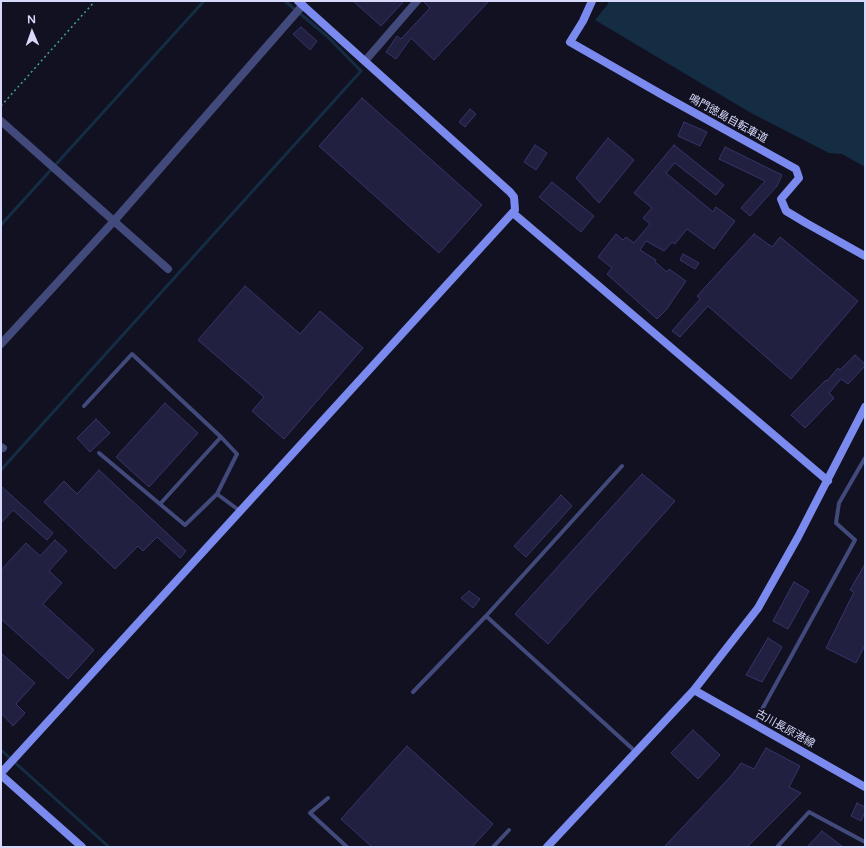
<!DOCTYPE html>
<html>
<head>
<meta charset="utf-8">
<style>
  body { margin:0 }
  #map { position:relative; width:866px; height:848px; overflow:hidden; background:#112; font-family:"Varela Round",sans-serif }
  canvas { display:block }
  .frame { position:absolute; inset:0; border:2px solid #d8d9fa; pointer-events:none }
  .north { position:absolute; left:12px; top:12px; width:40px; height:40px; -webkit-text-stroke:3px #112; paint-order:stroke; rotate:358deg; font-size:11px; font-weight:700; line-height:16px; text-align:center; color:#d8d9fa }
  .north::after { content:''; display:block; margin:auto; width:14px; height:18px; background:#d8d9fa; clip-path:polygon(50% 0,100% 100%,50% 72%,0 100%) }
</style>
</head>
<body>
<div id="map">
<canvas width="866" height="848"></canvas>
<div class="frame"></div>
<div class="north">N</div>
</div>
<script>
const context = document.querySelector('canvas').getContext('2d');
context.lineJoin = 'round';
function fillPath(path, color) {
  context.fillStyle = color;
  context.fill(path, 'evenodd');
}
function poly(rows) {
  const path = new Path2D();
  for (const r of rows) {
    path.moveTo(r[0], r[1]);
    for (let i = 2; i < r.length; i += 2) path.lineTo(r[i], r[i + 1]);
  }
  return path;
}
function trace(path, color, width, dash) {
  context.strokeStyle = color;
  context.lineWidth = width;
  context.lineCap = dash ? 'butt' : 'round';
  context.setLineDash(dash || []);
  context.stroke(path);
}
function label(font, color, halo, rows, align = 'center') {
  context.font = font + ' "Varela Round","Noto Sans JP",sans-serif';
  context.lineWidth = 3.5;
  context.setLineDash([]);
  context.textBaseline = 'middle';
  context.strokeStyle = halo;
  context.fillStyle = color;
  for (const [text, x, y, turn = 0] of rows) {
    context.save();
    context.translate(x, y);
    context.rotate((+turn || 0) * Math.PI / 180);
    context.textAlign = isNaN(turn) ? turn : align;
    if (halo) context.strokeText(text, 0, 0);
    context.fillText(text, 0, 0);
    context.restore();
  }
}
fillPath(poly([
  [608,1,865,1,865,167,842,154,829,153,751,113,595,20,608,4]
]), '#142d43');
trace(poly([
  [1,225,204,1],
  [1,470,361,71,328,37,285,1],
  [1,750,109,847]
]), '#142d43', 3);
const building = poly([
  [353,1,404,1,381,26,353,1],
  [423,1,489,1,434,60,411,38,396,59,386,52,397,36,401,39,430,8,423,1],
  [301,27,317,41,310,50,293,34,301,27],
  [362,98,482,205,439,253,319,146,362,98],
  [470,109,476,114,465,127,459,122,470,109],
  [684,122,707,132,700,146,678,136,684,122],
  [608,138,634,160,599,203,576,178,608,138],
  [535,145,547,153,536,170,524,162,535,145],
  [674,145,724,185,716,195,675,163,666,173,713,212,716,207,735,221,714,249,687,229,675,244,672,242,664,251,646,241,640,250,656,260,655,262,667,272,669,269,686,281,666,310,657,319,607,274,612,268,598,257,616,234,623,240,626,237,634,243,650,224,643,218,652,208,634,193,674,145],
  [725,147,782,175,777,186,750,216,741,208,765,181,719,159,725,147],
  [552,182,594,216,581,232,539,197,552,182],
  [754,234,772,247,780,237,858,301,791,379,708,306,680,337,672,331,700,299,697,296,754,234],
  [683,254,699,263,695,269,680,260,683,254],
  [245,286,300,334,320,311,363,348,284,439,252,411,264,397,198,340,245,286],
  [855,355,865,364,865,366,848,384,841,379,829,393,834,398,805,428,791,415,826,380,827,381,838,368,840,370,855,355],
  [165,403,198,433,149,487,116,457,165,403],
  [96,419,110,433,90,452,77,438,96,419],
  [99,470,186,551,180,558,157,537,143,551,138,546,115,569,44,502,64,481,77,494,99,470],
  [642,474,675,501,548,644,515,614,642,474],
  [1,486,53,533,47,540,13,510,1,523,1,486],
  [561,495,572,506,526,557,514,546,561,495],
  [55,540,67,551,49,571,62,583,43,604,94,650,68,679,1,619,1,570,26,543,40,556,55,540],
  [865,564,865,645,856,663,826,648,854,592,850,590,865,564],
  [794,582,809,591,788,629,773,621,794,582],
  [469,591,480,599,473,608,461,598,469,591],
  [768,638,782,647,762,682,746,675,768,638],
  [1,653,35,683,16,704,25,713,13,726,1,713,1,653],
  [693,730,720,755,698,779,671,753,693,730],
  [407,746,493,824,472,847,372,847,341,819,407,746],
  [766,748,800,766,789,787,801,793,747,847,664,847,731,776,741,763,754,769,766,748],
  [857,803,865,807,865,812,861,821,851,816,857,803],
  [822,831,843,847,807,847,822,831]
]);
fillPath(building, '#212041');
trace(building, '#36356a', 1);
trace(poly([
  [1,106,95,1]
]), '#3ea790', 1.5, [2, 3]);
trace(poly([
  [84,406,132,354,221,437],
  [99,453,185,525,217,494,240,511],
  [622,466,486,616,636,752],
  [160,504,221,437,237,454,217,494],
  [413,692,486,616],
  [754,724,855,540,836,523,839,503,865,458],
  [328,798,310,813,347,847],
  [493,847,509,830],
  [777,847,809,812,865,842]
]), '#42497b', 4);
trace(poly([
  [365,61,417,1],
  [1,121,168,269],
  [1,344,114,221,303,5],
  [1,447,3,448]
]), '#42497b', 8);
trace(poly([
  [592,1,583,21,570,42,666,97,796,169,799,178,781,199,786,211,806,223,865,256],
  [513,213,828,481],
  [694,690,865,787],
  [1,773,515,210,514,197,510,192,298,1],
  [1,775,82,847],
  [547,847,694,690,758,608,798,537,865,407]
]), '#7b8aee', 8);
label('11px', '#d8d9fa', '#112', [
  ["鳴門徳島自転車道",728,119,29],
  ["古川長原港線",785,729,29]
]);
</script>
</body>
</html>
